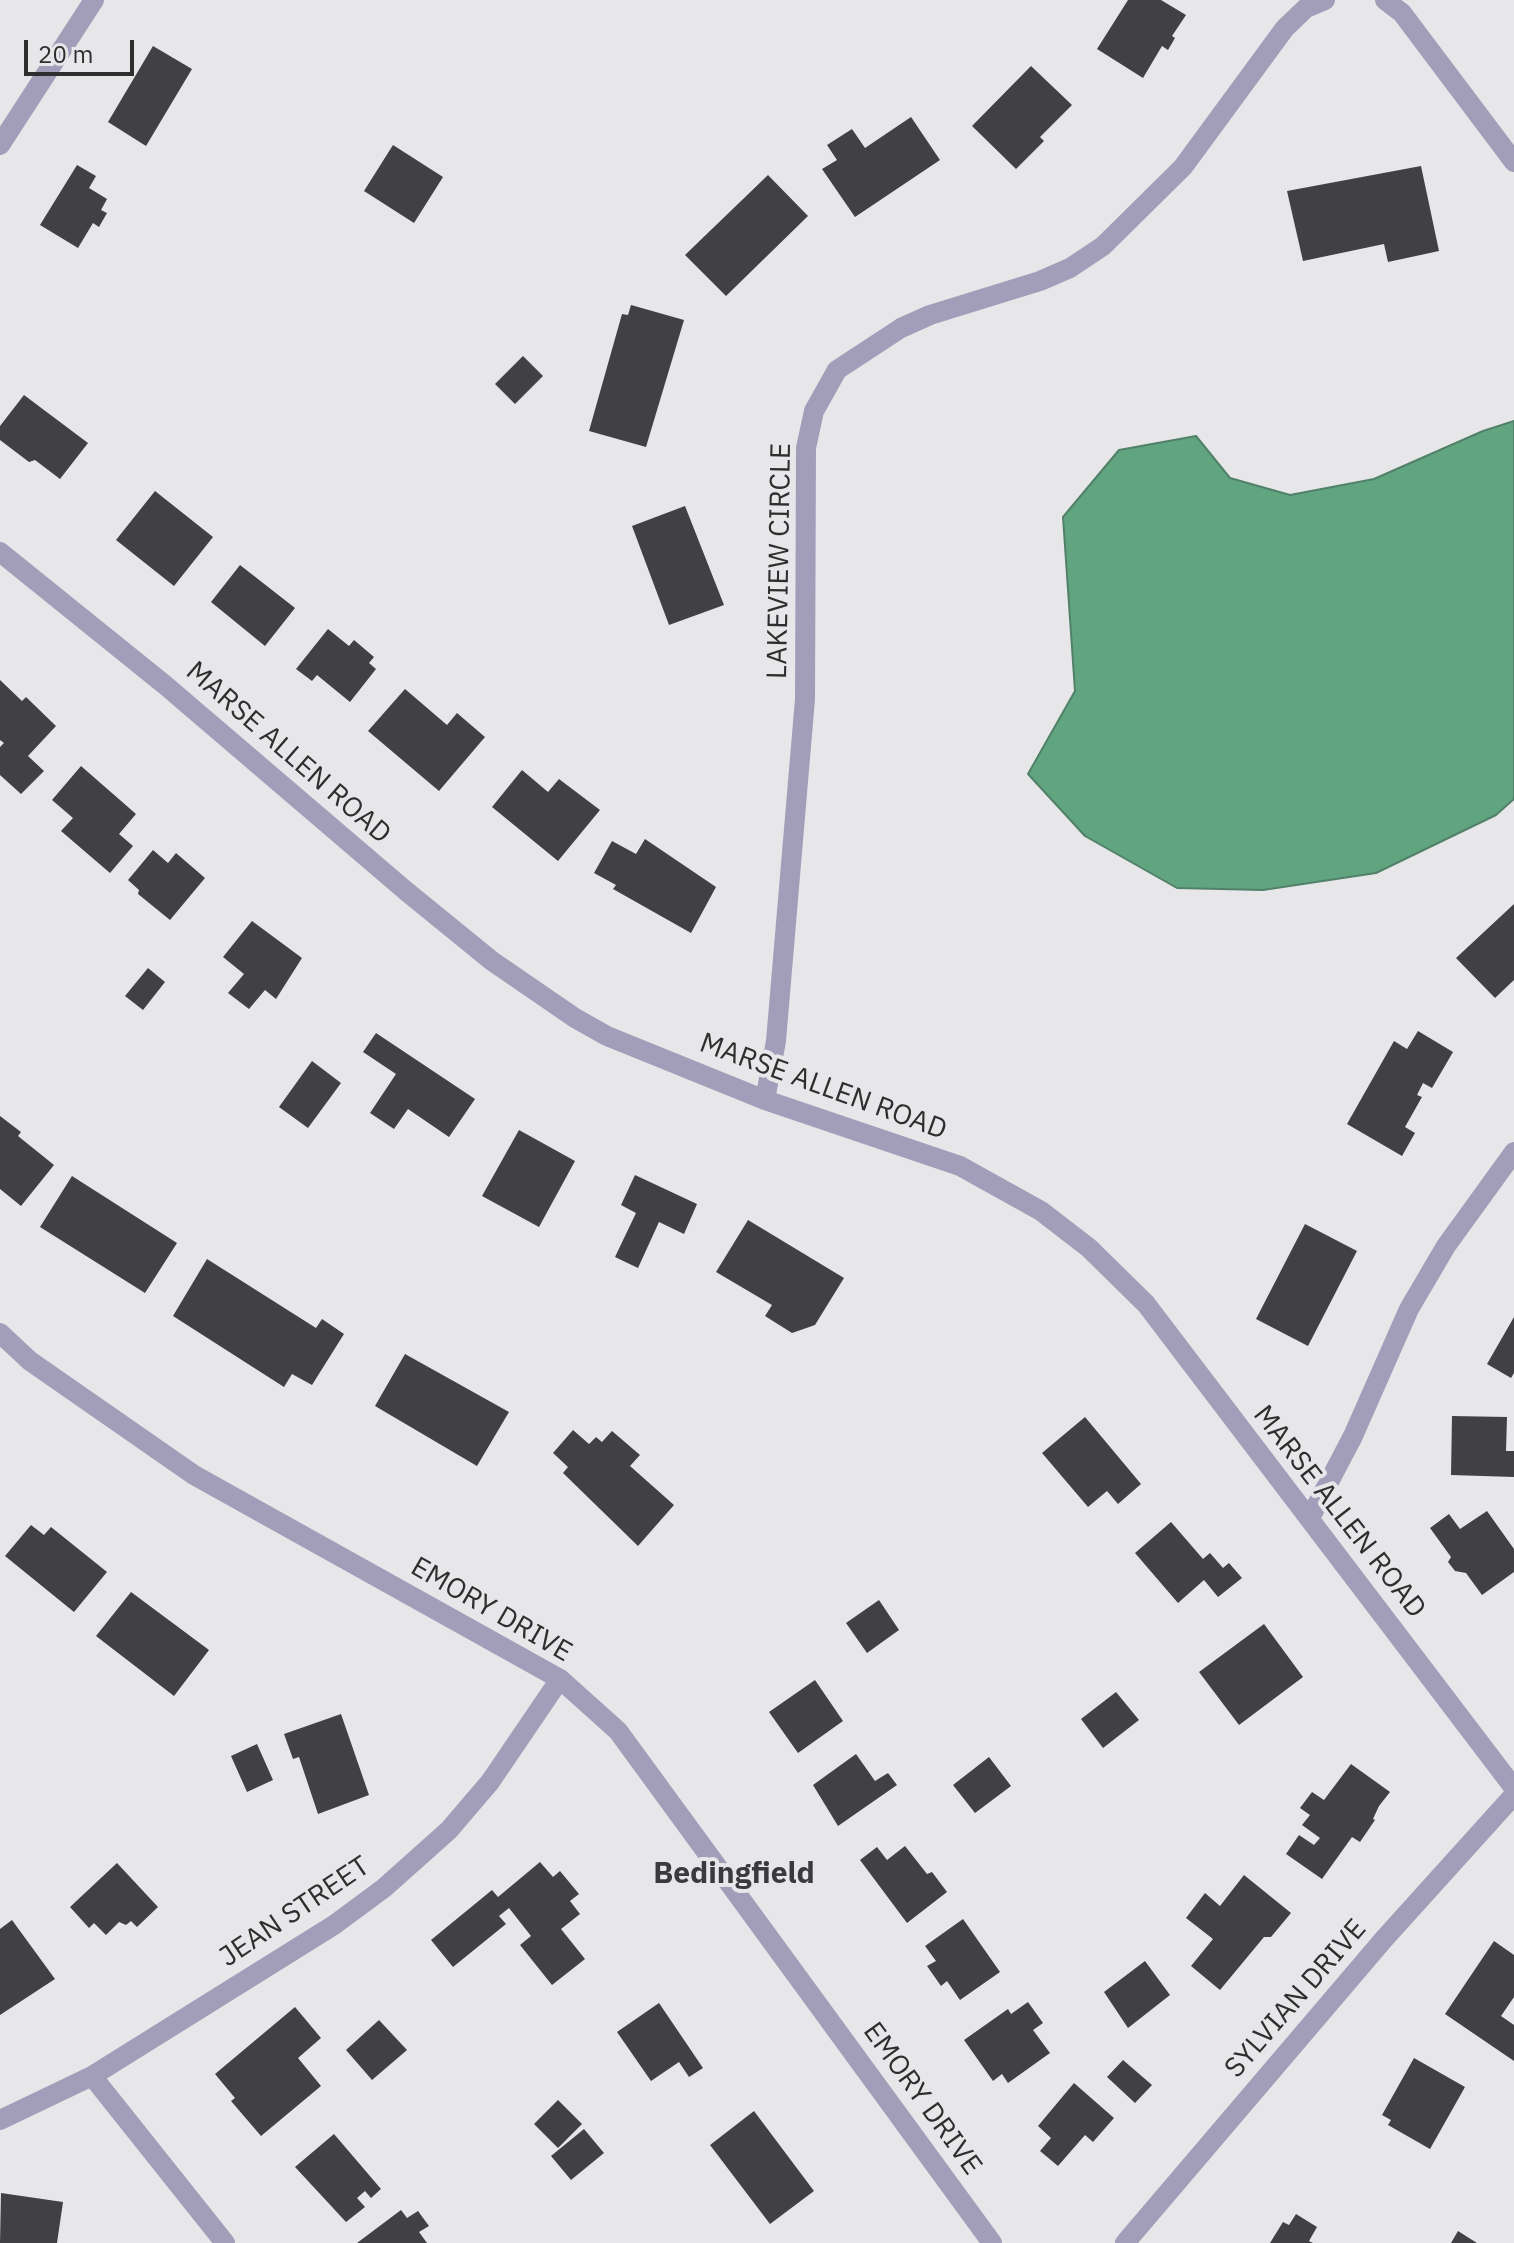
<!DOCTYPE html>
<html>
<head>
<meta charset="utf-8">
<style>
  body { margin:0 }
  #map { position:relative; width:1514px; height:2243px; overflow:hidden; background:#e7e7ea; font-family:"IBM Plex Sans",sans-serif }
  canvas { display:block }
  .scale { position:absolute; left:24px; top:40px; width:110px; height:36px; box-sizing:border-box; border:4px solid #2e2e2f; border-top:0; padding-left:10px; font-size:24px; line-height:28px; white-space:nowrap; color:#2e2e2f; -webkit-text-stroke:6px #e7e7ea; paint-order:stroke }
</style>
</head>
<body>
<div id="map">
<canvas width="1514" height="2243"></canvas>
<div class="scale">20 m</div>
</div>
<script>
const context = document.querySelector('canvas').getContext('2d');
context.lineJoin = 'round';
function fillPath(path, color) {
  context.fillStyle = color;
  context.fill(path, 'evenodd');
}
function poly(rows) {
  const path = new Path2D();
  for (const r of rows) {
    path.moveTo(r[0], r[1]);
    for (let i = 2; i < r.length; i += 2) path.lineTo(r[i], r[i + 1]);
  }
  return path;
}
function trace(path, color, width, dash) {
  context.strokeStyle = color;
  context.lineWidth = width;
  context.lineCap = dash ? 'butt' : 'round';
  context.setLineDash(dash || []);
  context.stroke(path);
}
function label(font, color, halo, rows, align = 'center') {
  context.font = font + ' "IBM Plex Sans",sans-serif';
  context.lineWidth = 8;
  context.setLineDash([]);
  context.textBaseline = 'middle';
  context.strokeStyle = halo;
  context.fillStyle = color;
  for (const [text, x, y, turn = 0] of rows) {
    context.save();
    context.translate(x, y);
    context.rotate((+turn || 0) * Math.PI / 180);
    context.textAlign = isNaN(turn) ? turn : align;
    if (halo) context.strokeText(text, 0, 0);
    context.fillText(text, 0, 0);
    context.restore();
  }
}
const water = poly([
  [1514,421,1514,799,1496,815,1376,873,1263,890,1177,888,1085,836,1028,774,1075,691,1063,517,1119,450,1196,436,1230,478,1290,495,1374,479,1483,431,1514,421]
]);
fillPath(water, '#60a480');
trace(water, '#518168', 2);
fillPath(poly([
  [1128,0,1161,0,1186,15,1172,36,1175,38,1168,50,1162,46,1143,78,1097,49],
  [153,46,192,69,146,146,108,122],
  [1031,66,1072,105,1040,137,1044,141,1016,169,972,126],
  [911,117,940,160,855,217,822,169,837,160,827,145,852,129,865,148],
  [393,145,443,177,414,223,364,191],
  [77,165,96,176,89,188,107,199,101,210,107,213,99,227,93,223,78,248,40,225],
  [1421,166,1439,251,1388,262,1384,244,1303,261,1287,191],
  [768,175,808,216,726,296,685,255],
  [631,305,684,320,646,447,589,431,622,314,628,315],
  [523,356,543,376,515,404,495,384],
  [24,395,88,443,60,479,35,460,29,462,0,440,0,426],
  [155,491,213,537,174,586,116,540],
  [685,506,724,605,669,625,632,526],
  [240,565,295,608,265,646,211,602],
  [328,629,349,646,354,640,374,657,369,663,376,669,350,702,317,675,312,681,296,669],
  [0,680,22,701,26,697,56,726,28,756,44,771,21,794,0,775,0,747,4,743,0,740],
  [405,689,447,725,457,713,485,737,439,791,368,731],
  [81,766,136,814,119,834,133,846,110,873,61,831,73,818,52,800],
  [522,770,548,792,559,779,600,810,558,861,492,807],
  [645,839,716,887,691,933,613,889,616,885,594,873,612,841,636,854],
  [153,850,168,863,176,853,205,878,170,920,138,894,139,890,128,880],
  [1514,904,1514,980,1495,998,1456,958],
  [252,921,302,958,276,999,265,990,249,1009,228,993,244,974,223,957],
  [148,968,165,982,143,1010,125,996],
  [1418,1031,1453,1052,1432,1088,1423,1083,1417,1095,1422,1097,1405,1127,1415,1133,1402,1156,1347,1124,1394,1041,1407,1049],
  [376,1033,475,1099,449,1137,408,1109,394,1129,370,1113,396,1074,363,1052],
  [312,1061,341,1083,308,1128,279,1107],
  [0,1116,21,1132,18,1136,54,1165,21,1206,0,1189],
  [519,1130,575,1161,539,1227,482,1196],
  [635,1175,697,1204,684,1234,659,1222,638,1268,615,1257,636,1213,621,1205],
  [72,1176,177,1243,145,1293,40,1227],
  [748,1220,844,1278,815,1325,792,1333,765,1316,772,1305,716,1272],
  [1305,1224,1357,1251,1308,1346,1256,1319],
  [207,1259,316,1328,322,1319,344,1334,312,1385,292,1374,284,1387,173,1316],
  [1514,1317,1514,1373,1511,1378,1487,1364],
  [405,1354,509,1412,477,1466,375,1406],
  [1452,1416,1507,1417,1506,1451,1514,1451,1514,1477,1451,1475],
  [1085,1417,1141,1484,1118,1504,1107,1491,1088,1507,1042,1453],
  [573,1430,589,1444,596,1437,602,1442,612,1431,640,1455,630,1466,674,1505,638,1546,563,1473,568,1467,553,1453],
  [1487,1511,1514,1549,1514,1572,1482,1595,1466,1573,1455,1571,1448,1562,1451,1557,1430,1528,1449,1514,1460,1529],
  [1171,1522,1203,1559,1210,1553,1223,1568,1229,1563,1242,1578,1218,1597,1204,1580,1178,1603,1135,1553],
  [31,1525,44,1535,51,1527,107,1572,74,1612,5,1556],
  [131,1592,209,1650,174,1696,96,1636],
  [879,1600,899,1630,867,1653,846,1623],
  [1264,1624,1303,1677,1239,1725,1199,1672],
  [815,1680,843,1721,798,1753,769,1712],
  [1116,1692,1139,1720,1103,1748,1081,1719],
  [341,1714,369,1795,318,1814,299,1757,293,1759,284,1734],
  [257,1744,273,1780,247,1792,231,1756],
  [856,1754,875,1781,888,1773,897,1785,838,1826,813,1785],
  [989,1757,1011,1786,975,1813,953,1785],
  [1351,1764,1390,1792,1379,1806,1373,1819,1375,1820,1360,1842,1352,1837,1322,1879,1286,1854,1299,1835,1314,1845,1320,1838,1302,1825,1310,1815,1300,1808,1312,1792,1324,1800],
  [905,1846,927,1874,932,1872,947,1892,907,1923,860,1860,877,1847,887,1860],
  [540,1862,553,1877,560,1871,579,1894,570,1901,580,1914,561,1929,585,1959,552,1985,520,1945,531,1936,509,1908,499,1916,506,1924,453,1967,431,1940,492,1890,498,1897],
  [117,1863,158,1907,137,1927,131,1921,126,1925,119,1922,106,1935,94,1923,89,1928,70,1907],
  [1244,1875,1291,1913,1271,1937,1264,1937,1220,1990,1191,1966,1213,1939,1186,1918,1205,1893,1220,1906],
  [963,1919,1000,1972,960,2000,947,1981,941,1986,927,1966,936,1961,925,1946],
  [12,1920,55,1979,0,2015,0,1929],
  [1494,1941,1514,1955,1514,1997,1501,2016,1514,2025,1514,2061,1445,2014],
  [1145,1961,1170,1995,1128,2028,1104,1992],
  [1028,2002,1043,2023,1033,2030,1050,2053,1008,2083,1002,2074,993,2081,964,2040,1008,2009,1011,2014],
  [659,2003,703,2068,689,2077,679,2062,651,2081,617,2032],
  [295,2007,321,2038,298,2058,321,2086,261,2136,231,2101,235,2098,215,2074],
  [379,2020,407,2050,372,2080,346,2050],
  [1414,2058,1465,2087,1430,2149,1388,2125,1391,2120,1382,2115],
  [1123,2060,1152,2085,1135,2103,1107,2077],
  [1074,2083,1114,2118,1093,2142,1085,2135,1058,2166,1040,2151,1051,2138,1038,2126],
  [558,2100,582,2124,558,2148,534,2124],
  [754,2111,814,2191,770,2224,710,2145],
  [584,2129,604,2153,571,2180,551,2156],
  [334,2134,381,2189,371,2198,365,2191,357,2198,365,2207,346,2222,295,2167],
  [1,2193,63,2202,57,2243,0,2243],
  [401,2210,407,2218,418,2211,429,2226,419,2232,427,2243,357,2243],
  [1296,2214,1317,2227,1309,2241,1313,2243,1270,2243,1283,2222,1289,2225],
  [1458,2231,1477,2243,1451,2243]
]), '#414043');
trace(poly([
  [1385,0,1402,13,1514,162],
  [0,145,94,0],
  [0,552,165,685,406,891,492,961,575,1018,607,1036,765,1100,960,1166,1041,1211,1089,1248,1146,1304,1514,1788],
  [765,1100,776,1041,805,699,806,448,814,411,837,370,901,328,930,315,1040,281,1070,268,1103,246,1183,167,1285,28,1306,8,1325,0],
  [0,1333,30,1361,194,1475,560,1679,618,1731,992,2243],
  [1310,1518,1353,1436,1409,1309,1446,1246,1514,1152],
  [92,2076,225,2243],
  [0,2120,92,2076,334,1925,384,1888,449,1830,490,1782,560,1679],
  [1125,2243,1384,1939,1514,1795]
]), '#a29eb9', 20);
label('28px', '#2e2e2f', '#e7e7ea', [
  ["LAKEVIEW CIRCLE",780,561,-89],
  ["MARSE ALLEN ROAD",288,753,41],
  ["MARSE ALLEN ROAD",823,1087,20],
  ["MARSE ALLEN ROAD",1339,1512,52],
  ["EMORY DRIVE",491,1610,30],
  ["JEAN STREET",295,1912,-34],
  ["SYLVIAN DRIVE",1296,1999,-49],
  ["EMORY DRIVE",922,2099,54]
]);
label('bold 30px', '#3a3a3d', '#e7e7ea', [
  ["Bedingfield",734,1874]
]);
</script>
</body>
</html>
